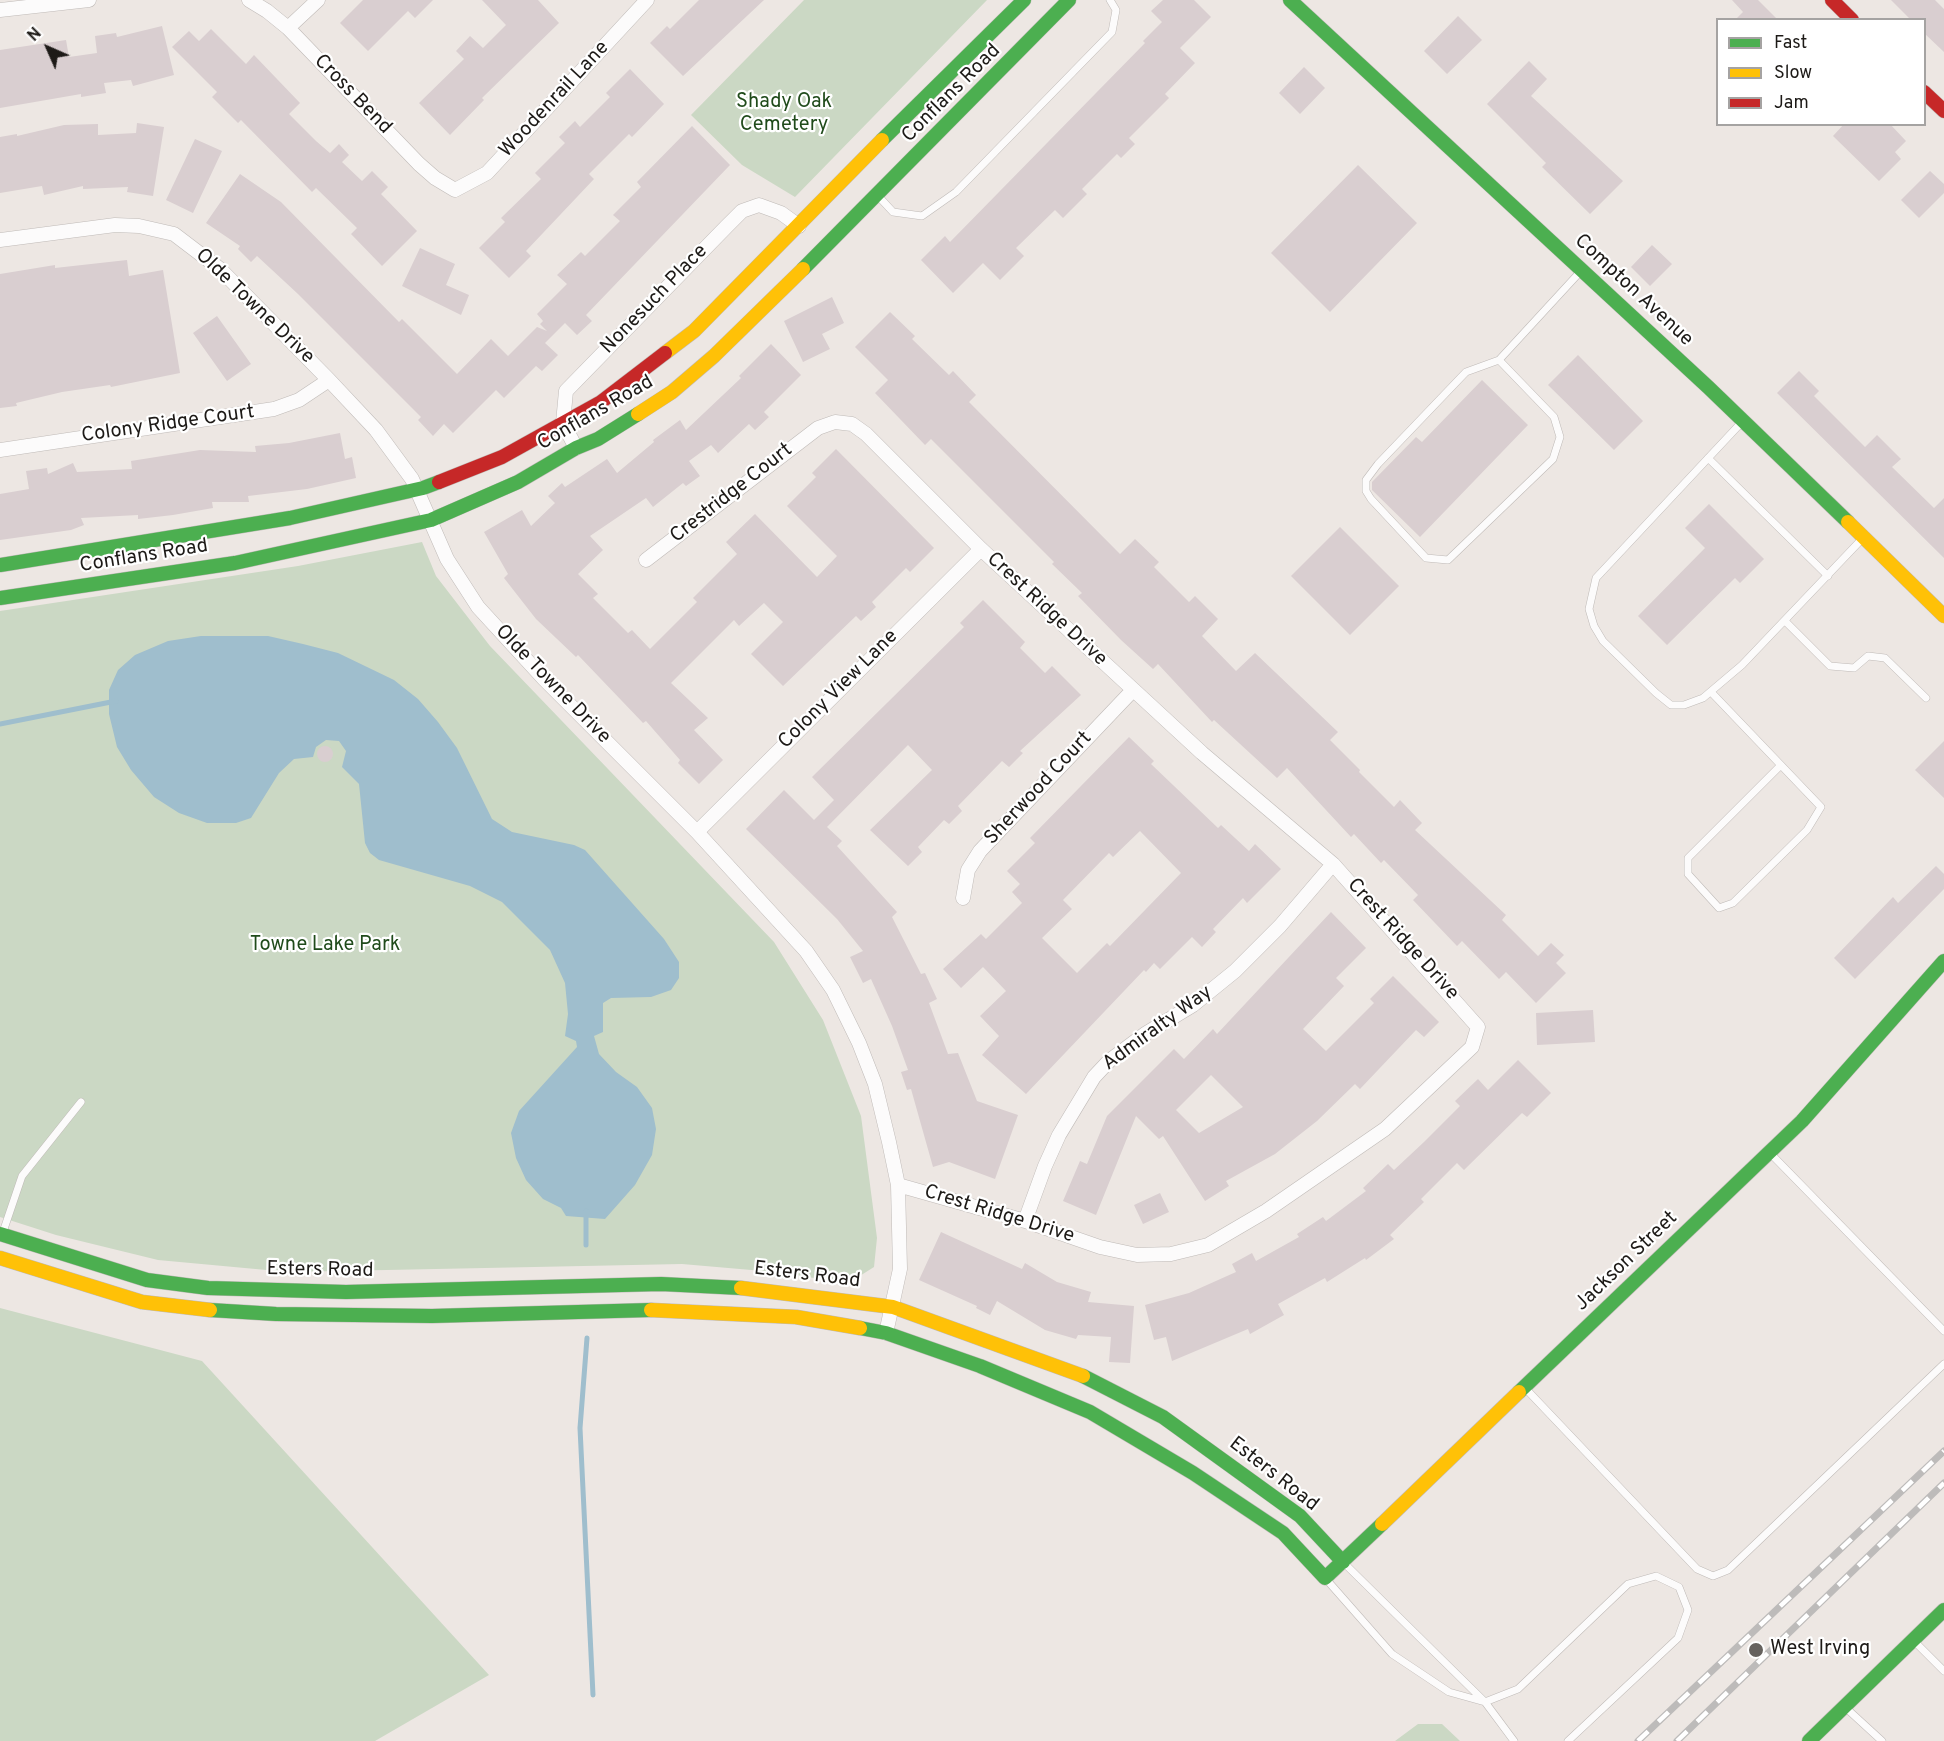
<!DOCTYPE html>
<html>
<head>
<meta charset="utf-8">
<style>
  body { margin:0 }
  #map { position:relative; width:1944px; height:1741px; overflow:hidden; background:#ede7e3; font-family:Overpass,sans-serif }
  canvas { display:block }
  .legend { position:absolute; left:1716px; top:18px; width:210px; height:108px; box-sizing:border-box; background:#fff; border:2px solid #a5a3a2; margin:0; padding:8px 10px; list-style:none; font-size:18px; color:#1d1a17 }
  .legend li { display:flex; align-items:center; gap:12px; height:30px }
  .legend b { width:30px; border:2px solid #a5a3a2 }
  .north { position:absolute; left:18px; top:18px; width:60px; height:60px; -webkit-text-stroke:4px #fff; paint-order:stroke; rotate:315deg; font-size:16px; font-weight:700; line-height:24px; text-align:center; color:#1d1a17 }
  .north::after { content:''; display:block; margin:auto; width:21px; height:27px; background:#1d1a17; clip-path:polygon(50% 0,100% 100%,50% 72%,0 100%) }
</style>
</head>
<body>
<div id="map">
<canvas width="1944" height="1741"></canvas>
<ul class="legend">
<li><b style="height:8px;background:#4caf50"></b>Fast</li>
<li><b style="height:8px;background:#ffc107"></b>Slow</li>
<li><b style="height:8px;background:#c62828"></b>Jam</li>
</ul>
<div class="north">N</div>
</div>
<script>
const context = document.querySelector('canvas').getContext('2d');
context.lineJoin = 'round';
function fillPath(path, color) {
  context.fillStyle = color;
  context.fill(path, 'evenodd');
}
function poly(rows) {
  const path = new Path2D();
  for (const r of rows) {
    if (r.length === 3) {
      path.moveTo(r[0] + r[2], r[1]);
      path.arc(r[0], r[1], r[2], 0, 2 * Math.PI);
      continue;
    }
    path.moveTo(r[0], r[1]);
    for (let i = 2; i < r.length; i += 2) path.lineTo(r[i], r[i + 1]);
  }
  return path;
}
function trace(path, color, width, dash) {
  context.strokeStyle = color;
  context.lineWidth = width;
  context.lineCap = dash ? 'butt' : 'round';
  context.setLineDash(dash || []);
  context.stroke(path);
}
function label(font, color, halo, rows, align = 'center') {
  context.font = font + ' Overpass,sans-serif';
  context.lineWidth = 4.5;
  context.setLineDash([]);
  context.textBaseline = 'middle';
  context.strokeStyle = halo;
  context.fillStyle = color;
  for (const [text, x, y, turn = 0] of rows) {
    context.save();
    context.translate(x, y);
    context.rotate((+turn || 0) * Math.PI / 180);
    context.textAlign = isNaN(turn) ? turn : align;
    if (halo) context.strokeText(text, 0, 0);
    context.fillText(text, 0, 0);
    context.restore();
  }
}
fillPath(poly([
  [804,0,987,0,795,197,742,165,691,115],
  [422,542,436,576,490,646,774,942,823,1020,861,1116,877,1238,874,1267,847,1284,786,1273,682,1264,288,1272,158,1260,56,1235,0,1217,0,611,298,566],
  [0,1308,202,1361,489,1675,375,1741,0,1741],
  [1418,1724,1442,1724,1460,1741,1395,1741]
]), '#cbd8c4');
fillPath(poly([
  [201,636,268,636,303,644,338,653,394,680,418,699,438,722,457,748,492,819,512,832,574,845,585,850,664,939,679,962,679,978,671,990,651,997,611,998,603,1003,603,1032,594,1036,599,1054,616,1072,637,1087,652,1108,656,1129,652,1155,635,1185,605,1219,566,1216,561,1208,543,1199,526,1180,516,1158,511,1133,519,1111,577,1047,576,1041,565,1036,568,1014,565,983,550,950,502,902,470,886,379,860,370,853,365,843,359,784,342,767,346,751,339,741,326,740,316,747,313,757,294,759,279,773,251,818,236,823,207,823,179,813,154,797,131,770,117,747,109,714,109,690,118,670,135,655,168,641]
]), '#9fbecd');
trace(poly([
  [0,724,116,701],
  [586,1211,586,1245],
  [587,1338,580,1428,593,1695]
]), '#9fbecd', 5);
fillPath(poly([
  [363,0,433,0,415,18,408,11,368,51,340,23],
  [482,0,538,0,559,23,482,98,484,100,450,135,419,103,464,59,456,51,470,36,483,48,506,25],
  [699,0,764,0,683,76,650,43,667,26,670,29],
  [1163,0,1194,0,1211,17,1180,48,1195,63,1165,94,1169,98,1129,138,1135,144,1121,158,1117,154,1082,189,1087,194,1063,218,1055,210,1016,248,1024,256,1000,280,983,263,953,293,921,260,945,236,950,242,1145,43,1143,41,1162,22,1151,11],
  [1732,0,1758,0,1778,20,1735,20,1743,12],
  [1891,0,1935,0,1944,9,1944,52,1924,33,1924,20,1911,20],
  [1458,16,1482,40,1447,74,1424,51],
  [162,26,174,75,133,86,131,80,104,83,106,93,81,97,81,94,0,108,0,50,66,40,69,57,97,53,95,36,116,33,117,37],
  [211,29,246,64,254,55,300,103,289,114,316,141,330,153,339,144,349,155,342,162,362,181,372,171,388,187,381,194,417,231,382,266,351,234,357,228,316,188,312,192,241,120,238,123,212,97,217,92,172,47,189,31,199,41],
  [1529,61,1547,79,1531,96,1623,181,1590,214,1542,167,1546,163,1487,104],
  [1304,67,1325,88,1300,114,1279,93],
  [630,69,664,104,632,137,629,134,589,174,594,179,526,251,531,256,509,278,479,248,505,222,501,218,541,179,535,173,565,143,559,137,575,121,580,127,610,97,606,93],
  [137,123,164,127,153,196,127,192,128,187,83,189,83,186,44,195,42,186,0,193,0,137,17,134,17,136,64,125,98,124,98,135,136,133],
  [1844,124,1890,124,1906,141,1895,152,1901,159,1879,181,1833,136],
  [692,126,730,165,586,315,592,321,577,335,565,323,545,343,558,355,542,371,536,366,504,398,496,390,453,433,444,424,433,436,418,420,421,417,298,294,257,256,251,262,238,249,240,246,206,223,240,174,281,202,399,322,402,319,457,374,491,339,508,356,537,327,547,331,540,324,543,321,537,314,567,284,557,275,581,252,585,256,620,221,613,215,641,187,637,182],
  [195,139,222,151,193,213,166,200],
  [1358,165,1417,223,1330,312,1271,253],
  [1930,171,1944,184,1944,193,1919,218,1901,200],
  [1652,245,1672,264,1650,286,1631,267],
  [420,248,455,264,446,285,469,295,461,315,402,286],
  [127,260,129,276,163,270,180,373,111,387,110,385,62,392,16,403,17,406,0,408,0,274,55,265,55,268],
  [832,297,844,323,822,334,830,349,803,362,784,321],
  [890,312,915,336,912,339,949,375,953,371,976,395,969,402,1120,554,1135,539,1159,562,1154,567,1189,602,1195,596,1218,619,1202,636,1236,671,1255,653,1338,732,1330,740,1360,770,1359,772,1394,807,1400,800,1422,823,1415,830,1506,915,1502,920,1538,956,1551,943,1564,955,1556,963,1566,973,1536,1003,1506,972,1499,979,1462,941,1457,946,1413,900,1418,895,1384,860,1381,863,1354,834,1351,837,1287,768,1277,778,1214,720,1212,722,1158,664,1153,669,1121,640,1078,596,1082,593,1052,564,1054,562,931,439,925,445,875,393,888,380,855,347],
  [217,316,251,364,227,381,193,333],
  [771,344,801,375,764,412,769,417,755,430,749,424,718,453,711,445,689,461,700,476,686,486,683,483,653,507,646,498,590,536,603,550,578,574,598,594,593,598,628,633,632,630,650,649,697,602,693,598,737,554,726,542,755,514,817,577,837,556,787,506,816,477,812,473,836,449,934,548,910,572,906,568,872,602,876,607,861,621,856,616,783,686,751,654,783,622,764,603,739,626,734,620,671,683,708,718,694,730,723,760,699,784,678,763,680,760,646,721,643,723,578,655,576,657,536,619,504,578,508,574,484,532,522,510,531,526,555,503,548,496,562,483,565,487,607,459,617,473,654,442,653,440,680,420,686,430,741,378,739,376],
  [1578,355,1643,421,1614,450,1548,385],
  [1799,371,1819,391,1814,396,1865,447,1877,435,1901,459,1892,467,1934,508,1944,498,1944,558,1777,393],
  [1482,380,1528,425,1420,537,1372,490,1372,482,1416,437,1422,442],
  [340,433,345,459,352,457,356,478,307,489,248,496,249,502,212,502,213,508,173,515,138,519,138,515,81,518,84,525,71,530,0,540,0,494,29,489,26,471,47,468,48,474,73,463,77,472,132,469,131,461,200,450,256,452,255,446,289,443],
  [1709,504,1764,559,1740,583,1735,578,1667,645,1638,616,1705,548,1685,528],
  [1340,527,1399,586,1350,635,1291,576],
  [983,600,1025,642,1020,648,1045,673,1052,666,1081,695,1020,751,1023,753,1009,767,1002,761,958,806,962,811,949,824,944,820,918,847,922,852,908,866,870,830,932,770,908,745,827,827,842,841,837,846,897,912,892,917,921,974,925,973,937,999,929,1003,948,1054,958,1053,977,1101,1018,1115,995,1179,949,1162,933,1167,911,1089,907,1090,901,1072,908,1070,892,1026,871,979,863,983,850,957,863,951,837,919,746,829,784,790,814,820,834,800,812,777,964,627,960,623],
  [1129,737,1154,761,1151,764,1218,828,1221,825,1249,851,1255,844,1281,869,1247,903,1243,898,1213,929,1216,932,1202,947,1192,937,1160,969,1154,963,1146,972,1144,970,1026,1094,982,1055,999,1036,980,1016,1006,991,983,967,961,988,943,969,981,934,986,939,1022,903,1012,892,1020,884,1007,871,1035,843,1030,838],
  [1140,831,1181,873,1110,946,1107,943,1077,973,1042,938,1072,909,1063,900,1109,853,1113,857],
  [1944,741,1944,798,1915,770],
  [325,754,8],
  [1936,866,1944,874,1944,889,1855,979,1834,958,1893,897,1898,903],
  [1331,912,1366,948,1336,978,1344,986,1303,1029,1326,1051,1374,1003,1370,999,1393,976,1439,1022,1424,1037,1416,1030,1360,1089,1355,1084,1317,1121,1275,1154,1226,1181,1229,1186,1205,1201,1163,1136,1159,1139,1136,1116,1096,1215,1063,1201,1080,1161,1087,1164,1107,1116,1174,1049,1184,1059,1213,1029,1217,1034],
  [1211,1075,1243,1107,1199,1133,1176,1110],
  [1593,1010,1595,1042,1537,1045,1536,1013],
  [1518,1060,1551,1093,1527,1117,1522,1113,1464,1170,1457,1163,1421,1199,1424,1202,1390,1235,1394,1239,1366,1260,1365,1258,1327,1282,1325,1278,1278,1304,1284,1315,1250,1334,1248,1329,1172,1361,1166,1337,1154,1340,1145,1305,1189,1293,1236,1272,1232,1264,1252,1253,1256,1261,1299,1237,1297,1234,1323,1217,1326,1221,1366,1191,1363,1188,1388,1164,1394,1170,1424,1142,1460,1106,1455,1101,1478,1079,1488,1090],
  [1160,1193,1169,1212,1143,1224,1134,1205],
  [941,1232,1022,1269,1025,1263,1057,1282,1091,1292,1088,1302,1134,1306,1130,1363,1109,1362,1111,1337,1078,1335,1076,1339,1045,1330,997,1301,990,1315,976,1308,977,1306,919,1280]
]), '#d9ced0');
const lane = poly([
  [880,198,893,212,922,216,956,192,1112,32,1116,10,1110,0],
  [1499,360,1466,372,1378,464,1366,480,1366,491,1371,499,1426,558,1448,560,1553,459,1560,437,1554,417,1499,360,1580,272],
  [1741,423,1596,578,1589,609,1594,626,1603,641,1656,693,1671,705,1684,705,1703,698,1742,665,1862,539],
  [1708,458,1828,576],
  [1785,621,1830,666,1854,668,1868,656,1885,658,1926,698],
  [1711,692,1821,807,1807,830,1733,903,1719,908,1688,874,1688,858,1781,765],
  [1770,1153,1944,1331],
  [3,1232,22,1176,81,1102],
  [1526,1389,1697,1569,1713,1576,1728,1570,1944,1364],
  [1344,1563,1485,1702,1514,1741],
  [1326,1579,1392,1654,1449,1692,1485,1702,1518,1689,1628,1584,1656,1576,1679,1587,1688,1610,1678,1638,1568,1741],
  [1914,1641,1944,1671],
  [1846,1708,1882,1741]
]);
const street = poly([
  [249,0,267,11,288,28,419,164,435,178,455,190,487,173,647,0],
  [0,10,89,0],
  [288,28,318,0],
  [0,240,115,225,139,226,174,234,220,269,329,380,376,430,412,479,447,559,478,607,544,679,697,832,806,951,833,990,859,1043,875,1084,889,1142,898,1185,900,1269,886,1333],
  [576,448,563,423,566,391,726,227,742,211,759,205,781,213,799,226],
  [0,450,274,409,299,400,329,380],
  [646,560,818,428,835,422,852,424,866,434,981,549,1202,753,1333,864,1478,1027,1472,1047,1385,1129,1266,1211,1208,1245,1171,1254,1137,1255,1100,1247,1025,1221,898,1185],
  [697,832,981,549],
  [963,898,968,870,980,851,1133,690],
  [1025,1221,1045,1166,1059,1135,1094,1077,1109,1061,1145,1034,1193,1005,1235,971,1280,926,1333,864]
]);
const fast = poly([
  [1290,0,1708,387,1848,522],
  [882,140,1024,0],
  [803,269,1069,0],
  [0,565,290,518,423,488,439,482],
  [0,598,235,563,431,520,518,482,576,448,598,439,638,414],
  [0,1234,147,1280,208,1288,346,1292,661,1284,741,1288],
  [210,1310,276,1314,432,1316,651,1310],
  [860,1328,886,1333,980,1366,1090,1412,1193,1473,1283,1533,1325,1578,1382,1524],
  [1083,1376,1163,1417,1300,1516,1343,1562],
  [1519,1392,1802,1121,1944,961],
  [1809,1741,1944,1610]
]);
const slow = poly([
  [665,353,694,331,882,140],
  [638,414,672,392,714,356,803,269],
  [1848,522,1944,616],
  [0,1258,142,1302,210,1310],
  [741,1288,893,1307,1083,1376],
  [651,1310,796,1317,860,1328],
  [1382,1524,1519,1392]
]);
const jam = poly([
  [1832,0,1852,20],
  [1924,92,1944,111],
  [439,482,502,457,601,402,665,353]
]);
trace(lane, '#bfbab7', 8);
trace(street, '#bfbab7', 15);
trace(fast, '#bfbab7', 15);
trace(slow, '#bfbab7', 15);
trace(jam, '#bfbab7', 15);
trace(lane, '#fcfbfb', 7);
trace(street, '#fcfbfb', 14);
trace(fast, '#4caf50', 14);
trace(slow, '#ffc107', 14);
trace(jam, '#c62828', 14);
const rail = poly([
  [1638,1741,1944,1451],
  [1677,1741,1944,1483]
]);
trace(rail, '#bdbbba', 7);
trace(rail, '#fff', 4.5, [14]);
for (const [x, y, r, color] of [
  [1756,1650,8,"#66625e"]
]) {
  const dot = new Path2D();
  dot.arc(x, y, r, 0, 2 * Math.PI);
  context.fillStyle = color;
  context.fill(dot);
  trace(dot, '#fff', 2);
}
label('20px', '#1d1a17', '#fff', [
  ["Conflans Road",952,94,-45],
  ["Cross Bend",352,95,46],
  ["Woodenrail Lane",555,100,-47],
  ["Compton Avenue",1633,291,43],
  ["Nonesuch Place",655,300,-46],
  ["Olde Towne Drive",254,307,44],
  ["Conflans Road",596,414,-30],
  ["Colony Ridge Court",168,425,-8],
  ["Crestridge Court",732,494,-38],
  ["Conflans Road",144,557,-9],
  ["Crest Ridge Drive",1046,610,43],
  ["Olde Towne Drive",552,685,46],
  ["Colony View Lane",839,690,-45],
  ["Sherwood Court",1039,789,-47],
  ["Crest Ridge Drive",1402,940,48],
  ["Admiralty Way",1158,1029,-36],
  ["Crest Ridge Drive",999,1215,17],
  ["Jackson Street",1627,1262,-44],
  ["Esters Road",320,1271,1],
  ["Esters Road",807,1276,7],
  ["Esters Road",1273,1475,38]
]);
label('20px', '#204b1b', '#fff', [
  ["Shady Oak",784,103],
  ["Cemetery",784,126],
  ["Towne Lake Park",325,946]
]);
label('20px', '#1d1a17', '#fff', [
  ["West Irving",1770,1650]
], 'left');
</script>
</body>
</html>
